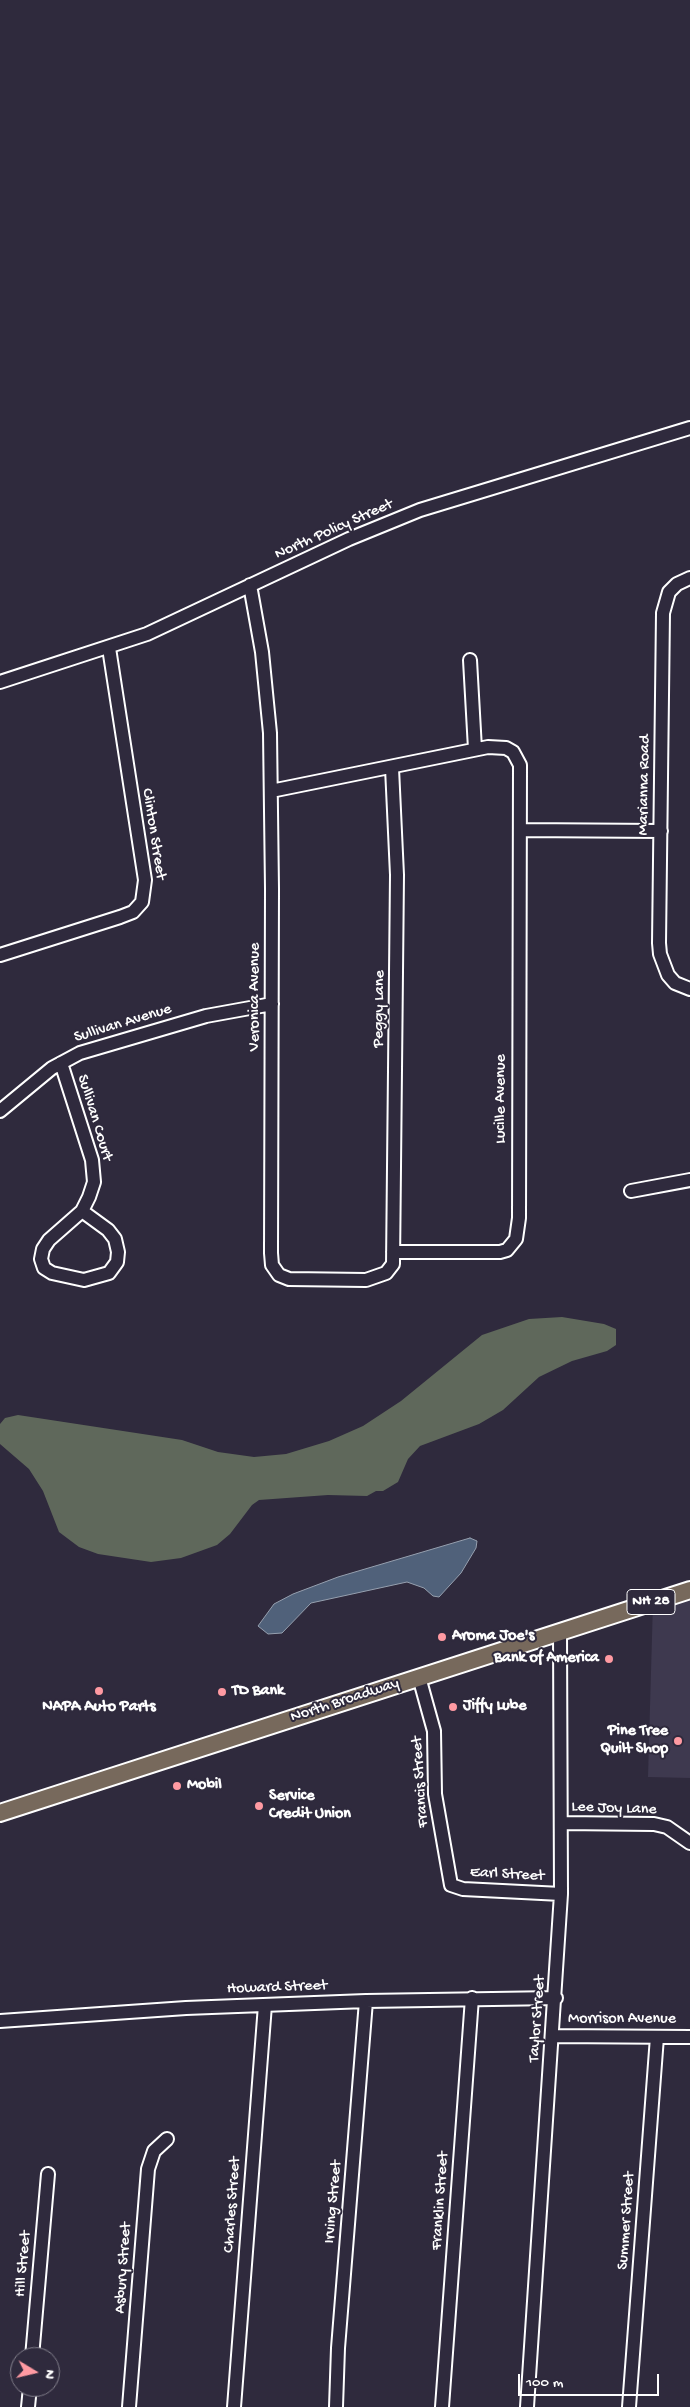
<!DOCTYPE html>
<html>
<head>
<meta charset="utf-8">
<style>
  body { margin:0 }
  #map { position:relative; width:690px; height:2407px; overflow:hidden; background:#2f2a3d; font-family:"Gochi Hand",sans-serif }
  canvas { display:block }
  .north { position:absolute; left:10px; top:2347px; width:50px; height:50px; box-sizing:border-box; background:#2f2a3d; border:1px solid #827f8b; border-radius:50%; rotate:99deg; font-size:14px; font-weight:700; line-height:20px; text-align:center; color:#fff }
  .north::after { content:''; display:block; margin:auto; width:18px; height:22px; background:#ff9aa2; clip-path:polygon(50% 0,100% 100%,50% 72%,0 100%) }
  .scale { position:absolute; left:518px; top:2374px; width:141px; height:22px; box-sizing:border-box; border:2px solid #fff; border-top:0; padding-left:6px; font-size:15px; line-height:18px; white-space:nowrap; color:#fff; -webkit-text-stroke:4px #2f2a3d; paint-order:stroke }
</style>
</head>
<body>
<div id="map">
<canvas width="690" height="2407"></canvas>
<div class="north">N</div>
<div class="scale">100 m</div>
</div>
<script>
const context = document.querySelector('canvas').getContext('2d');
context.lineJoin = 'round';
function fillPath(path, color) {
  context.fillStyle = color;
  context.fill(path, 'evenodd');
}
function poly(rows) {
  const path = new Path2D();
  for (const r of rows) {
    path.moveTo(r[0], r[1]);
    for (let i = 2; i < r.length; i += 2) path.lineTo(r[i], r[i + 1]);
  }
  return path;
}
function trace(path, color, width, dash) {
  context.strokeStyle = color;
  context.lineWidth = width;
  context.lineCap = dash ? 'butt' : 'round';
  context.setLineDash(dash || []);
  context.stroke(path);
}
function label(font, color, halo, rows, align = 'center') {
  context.font = font + ' "Gochi Hand",sans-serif';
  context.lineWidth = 4;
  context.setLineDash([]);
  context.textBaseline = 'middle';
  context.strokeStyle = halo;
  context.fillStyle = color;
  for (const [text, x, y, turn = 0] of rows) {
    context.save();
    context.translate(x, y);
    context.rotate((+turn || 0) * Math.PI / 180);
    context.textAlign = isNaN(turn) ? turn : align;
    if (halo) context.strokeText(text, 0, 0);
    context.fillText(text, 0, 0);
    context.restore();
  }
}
fillPath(poly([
  [690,1590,690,1778,648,1777,653,1602]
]), '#3e394f');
fillPath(poly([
  [562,1317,604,1324,616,1329,616,1345,607,1351,572,1361,539,1377,503,1410,479,1424,420,1446,408,1459,398,1482,383,1491,376,1491,367,1496,328,1495,259,1500,252,1505,230,1534,217,1545,181,1558,151,1562,98,1554,79,1547,59,1532,43,1491,29,1469,0,1444,0,1424,5,1418,18,1415,182,1440,218,1452,254,1457,286,1454,329,1441,363,1426,401,1401,482,1335,529,1319]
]), '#5f685b');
const water = poly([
  [470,1538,477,1541,476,1548,461,1573,439,1597,433,1596,424,1588,407,1582,311,1603,282,1633,268,1634,258,1626,274,1604,293,1594,338,1577,470,1538]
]);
fillPath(water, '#50617a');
trace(water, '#96a0af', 1);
const minor = poly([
  [690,578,677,584,669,592,663,613,659,943,660,954,668,975,675,983,690,989],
  [250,585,262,652,270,733,272,889,271,1253,272,1265,279,1275,289,1279,366,1280,386,1273,393,1264,397,875,392,768],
  [470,660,475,749],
  [0,682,147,634,349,539,420,510,690,428],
  [271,791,488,747,506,748,513,752,520,765,519,1218,516,1239,507,1250,500,1252,393,1252],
  [521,830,661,831],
  [0,955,120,917,133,912,142,902,145,880,109,648],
  [61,1063,92,1160,94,1182,89,1197,82,1211,49,1240,43,1249,41,1259,44,1268,52,1273,84,1280,109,1273,117,1262,118,1252,115,1239,108,1230,82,1211],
  [0,1111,52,1068,80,1053,206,1016,272,1004],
  [631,1191,690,1180],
  [419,1677,434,1731,435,1794,451,1885,463,1889,561,1894],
  [562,1823,654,1824,667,1827,690,1843],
  [0,2021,186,2008,366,2001,556,1998],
  [553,2036,690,2037],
  [32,2357,48,2174],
  [28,2407,30,2387],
  [129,2407,148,2169,154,2151,167,2139],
  [234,2407,265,2005],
  [336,2407,338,2348,366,2001],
  [442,2407,472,1998],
  [527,2407,561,1894,560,1632],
  [629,2407,657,2037]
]);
const major = poly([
  [0,1813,690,1590]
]);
trace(minor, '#fff', 16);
trace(major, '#fff', 20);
trace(minor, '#2f2a3d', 12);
trace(major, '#77695c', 16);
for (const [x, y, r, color] of [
  [442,1637,5,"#ff9aa2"],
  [609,1659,5,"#ff9aa2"],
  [99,1691,5,"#ff9aa2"],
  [222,1692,5,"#ff9aa2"],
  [453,1707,5,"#ff9aa2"],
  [678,1741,5,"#ff9aa2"],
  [177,1786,5,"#ff9aa2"],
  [259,1806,5,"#ff9aa2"]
]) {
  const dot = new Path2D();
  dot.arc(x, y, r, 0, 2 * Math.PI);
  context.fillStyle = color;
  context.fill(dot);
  trace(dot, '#2f2a3d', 2);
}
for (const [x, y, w] of [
  [651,1602,48]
]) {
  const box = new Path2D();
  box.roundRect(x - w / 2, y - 12.5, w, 25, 4);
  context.fillStyle = '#2f2a3d';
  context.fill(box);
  trace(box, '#fff', 1);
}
label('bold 15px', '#fff', null, [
  ["NH 28",651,1602]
]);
label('16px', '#fff', '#2f2a3d', [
  ["North Policy Street",334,530,-24],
  ["Marianna Road",645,785,-89],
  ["Clinton Street",153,834,81],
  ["Veronica Avenue",256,997,-90],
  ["Peggy Lane",380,1009,-89],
  ["Sullivan Avenue",123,1024,-17],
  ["Lucille Avenue",502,1099,-90],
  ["Sullivan Court",94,1118,73],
  ["North Broadway",345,1701,-18],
  ["Francis Street",421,1782,-94],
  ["Lee Joy Lane",614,1809,2],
  ["Earl Street",507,1875,3],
  ["Howard Street",277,1988,-2],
  ["Taylor Street",538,2019,-86],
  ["Morrison Avenue",622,2020],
  ["Franklin Street",441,2201,-86],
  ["Irving Street",334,2202,-85],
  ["Charles Street",233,2205,-86],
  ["Summer Street",627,2221,-86],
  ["Hill Street",24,2264,-85],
  ["Asbury Street",124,2268,-86]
]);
label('bold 16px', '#fff', '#2f2a3d', [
  ["Aroma Joe's",452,1637],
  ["Bank of America",599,1659,"right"],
  ["TD Bank",232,1692],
  ["Jiffy Lube",463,1707],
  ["NAPA Auto Parts",99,1708,"center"],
  ["Pine Tree",668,1732,"right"],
  ["Quilt Shop",668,1750,"right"],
  ["Mobil",187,1786],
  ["Service",269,1797],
  ["Credit Union",269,1815]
], 'left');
</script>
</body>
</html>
